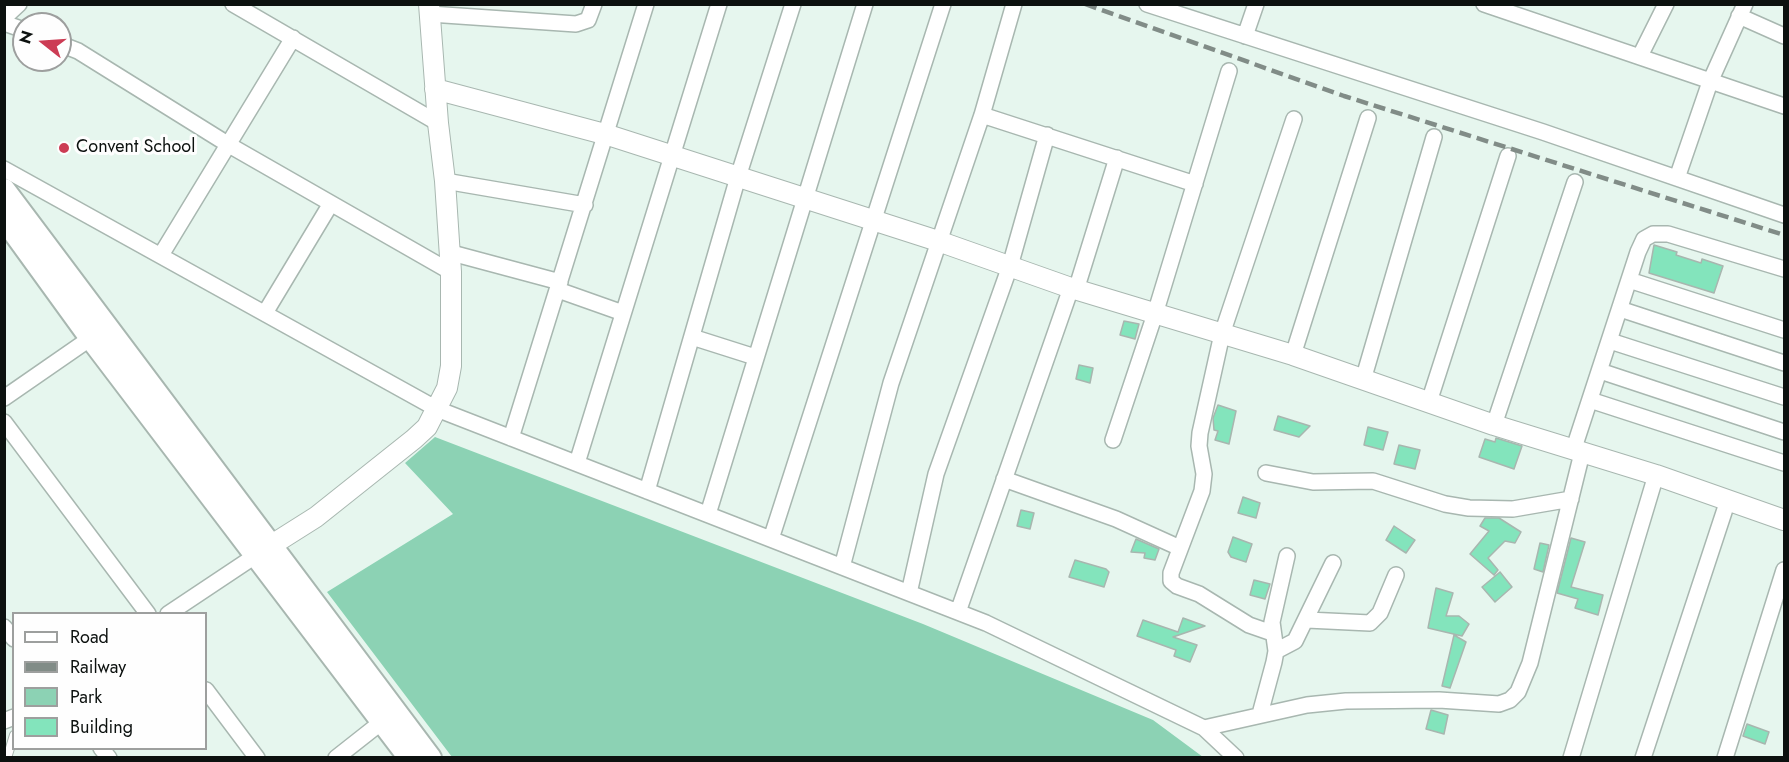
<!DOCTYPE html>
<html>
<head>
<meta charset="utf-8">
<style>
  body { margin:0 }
  #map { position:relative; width:1789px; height:762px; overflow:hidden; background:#e6f6ee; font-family:Jost,sans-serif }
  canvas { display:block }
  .frame { position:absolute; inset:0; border:6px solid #0c110f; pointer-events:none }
  .legend { position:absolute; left:12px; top:612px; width:195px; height:138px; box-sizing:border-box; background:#fefefe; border:2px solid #9d9f9e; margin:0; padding:8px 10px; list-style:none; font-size:18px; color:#0c110f }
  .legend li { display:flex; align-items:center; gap:12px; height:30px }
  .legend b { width:30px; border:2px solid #9d9f9e }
  .north { position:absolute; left:12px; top:12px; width:60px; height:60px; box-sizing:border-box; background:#fefefe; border:2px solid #9d9f9e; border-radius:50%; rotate:287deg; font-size:16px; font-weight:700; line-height:24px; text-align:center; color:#0c110f }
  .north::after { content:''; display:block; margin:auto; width:21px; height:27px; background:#cc3c54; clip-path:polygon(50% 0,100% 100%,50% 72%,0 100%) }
</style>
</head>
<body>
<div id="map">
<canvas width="1789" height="762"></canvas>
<div class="frame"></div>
<ul class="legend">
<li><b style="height:8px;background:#fff"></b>Road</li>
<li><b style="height:8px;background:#818c87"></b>Railway</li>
<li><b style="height:16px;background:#8cd2b4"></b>Park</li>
<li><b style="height:16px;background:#83e4bc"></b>Building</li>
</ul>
<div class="north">N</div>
</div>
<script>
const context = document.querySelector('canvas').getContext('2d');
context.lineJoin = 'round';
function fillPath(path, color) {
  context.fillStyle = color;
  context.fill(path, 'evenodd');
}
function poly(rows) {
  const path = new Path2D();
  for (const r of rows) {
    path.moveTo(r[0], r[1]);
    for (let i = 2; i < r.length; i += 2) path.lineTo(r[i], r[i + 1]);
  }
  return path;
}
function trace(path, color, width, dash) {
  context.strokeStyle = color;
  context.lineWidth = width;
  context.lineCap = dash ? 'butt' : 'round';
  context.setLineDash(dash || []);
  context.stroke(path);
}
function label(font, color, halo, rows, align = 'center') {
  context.font = font + ' Jost,sans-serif';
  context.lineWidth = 6;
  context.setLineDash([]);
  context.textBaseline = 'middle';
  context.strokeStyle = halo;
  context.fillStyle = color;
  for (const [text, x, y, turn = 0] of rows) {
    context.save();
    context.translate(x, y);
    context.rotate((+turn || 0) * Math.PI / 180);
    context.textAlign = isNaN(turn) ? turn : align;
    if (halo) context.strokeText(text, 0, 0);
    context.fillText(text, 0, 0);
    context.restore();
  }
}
fillPath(poly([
  [435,437,923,624,1153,720,1203,757,452,757,327,592,453,514,405,463]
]), '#8cd2b4');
const building = poly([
  [1654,245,1677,252,1676,255,1701,263,1702,259,1723,266,1714,293,1649,273,1654,245],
  [1124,321,1139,324,1135,339,1120,335,1124,321],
  [1079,365,1093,368,1090,383,1076,379,1079,365],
  [1218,405,1236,411,1229,444,1215,440,1218,431,1214,430,1213,418,1218,405],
  [1278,416,1310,426,1299,437,1274,430,1278,416],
  [1368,427,1388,432,1383,450,1364,445,1368,427],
  [1496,438,1522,446,1514,469,1479,457,1485,439,1495,442,1496,438],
  [1399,445,1420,450,1415,469,1394,464,1399,445],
  [1243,497,1260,503,1256,518,1238,513,1243,497],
  [1021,510,1034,513,1030,529,1017,526,1021,510],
  [1485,518,1499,518,1521,532,1515,543,1505,541,1488,558,1498,570,1494,575,1470,554,1489,531,1480,526,1485,518],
  [1394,526,1415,540,1406,553,1386,540,1394,526],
  [1233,537,1252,544,1246,562,1231,557,1228,552,1233,537],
  [1571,538,1585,542,1571,587,1603,595,1598,615,1575,608,1578,599,1557,593,1571,538],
  [1136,539,1159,549,1155,560,1144,558,1145,553,1131,552,1136,539],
  [1540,543,1549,545,1543,572,1534,569,1540,543],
  [1075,560,1106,569,1109,572,1104,587,1069,577,1075,560],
  [1500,572,1512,587,1495,602,1482,587,1500,572],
  [1254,580,1270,584,1265,599,1250,595,1254,580],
  [1436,588,1453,593,1446,616,1459,616,1469,624,1462,636,1428,628,1436,588],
  [1183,618,1205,626,1173,637,1197,645,1190,662,1174,656,1176,650,1137,636,1143,620,1178,632,1183,618],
  [1454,635,1466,642,1450,688,1442,686,1454,635],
  [1431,710,1448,715,1444,734,1426,729,1431,710],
  [1747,724,1769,732,1765,744,1743,736,1747,724]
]);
fillPath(building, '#83e4bc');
trace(building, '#a8b6af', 1.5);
const service = poly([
  [7,758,14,735]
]);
const minor = poly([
  [233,4,438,123],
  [1147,4,1543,132,1784,215],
  [1484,4,1784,106],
  [430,14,576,24,588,20,594,4],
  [1739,16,1784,36],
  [4,18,19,4],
  [4,23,24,30],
  [1245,36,1256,4],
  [60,44,78,51,229,145,451,272],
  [1640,56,1666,4],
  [982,115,1195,184],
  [4,169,437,409,986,623,1204,728,1236,758],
  [1677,178,1710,82,1745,4],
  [445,181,585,205],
  [448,252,560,282],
  [161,255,293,38],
  [1629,280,1784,330],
  [558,290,623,313],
  [1076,290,1117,158],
  [1620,309,1784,363],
  [265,313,330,205],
  [692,337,755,357],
  [1610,341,1784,397],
  [1293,355,1368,118],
  [1600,371,1784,432],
  [1363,380,1434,137],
  [4,398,98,333],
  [1590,400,1784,463],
  [1429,402,1508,156],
  [4,422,148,614],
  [1494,425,1575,182],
  [511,438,646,4],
  [1113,440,1155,314,1229,71],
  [1573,451,1638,252,1644,239,1653,234,1668,234,1784,269],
  [577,463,719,4],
  [1266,473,1313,482,1373,481,1445,504,1469,508,1513,509,1571,499],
  [1004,479,1116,519,1180,548],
  [647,491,738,177,793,4],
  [708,514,865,4],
  [771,539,943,4],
  [842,567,891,383,982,115,1014,4],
  [909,593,936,474,1010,266,1047,135],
  [958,612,1071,288],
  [168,614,255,556],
  [1307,620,1370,623,1380,613,1396,575],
  [4,627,14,639],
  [1272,633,1249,625,1199,594,1177,586,1171,581,1171,573,1202,491,1204,474,1199,446,1200,433,1222,334,1294,119],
  [1276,651,1295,641,1333,563],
  [206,690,257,758],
  [1260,714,1274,662,1276,651,1272,622,1287,556],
  [4,721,14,717],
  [1204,728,1307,705,1346,701,1439,700,1499,704,1510,700,1518,692,1530,663,1582,453],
  [101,748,109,758],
  [336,758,388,717],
  [1571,758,1656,475],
  [1643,758,1728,500],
  [1725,758,1784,570]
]);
const tertiary = poly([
  [435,89,608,135,938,241,1071,288,1293,355,1494,425,1656,475,1784,520],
  [259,553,316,517,414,439,427,427,447,388,451,366,451,272,445,181,438,123,429,4]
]);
const secondary = poly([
  [4,190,430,758],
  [4,218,91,338,410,758]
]);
trace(service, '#a8b7b0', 10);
trace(minor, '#a8b7b0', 18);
trace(tertiary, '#a8b7b0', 22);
trace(secondary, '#a8b7b0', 26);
trace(service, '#fff', 8);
trace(minor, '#fff', 15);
trace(tertiary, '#fff', 20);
trace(secondary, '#fff', 22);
trace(poly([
  [1085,4,1344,96,1784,235]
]), '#818c87', 4.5, [12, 6]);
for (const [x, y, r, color] of [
  [64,148,6,"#cc3c54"]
]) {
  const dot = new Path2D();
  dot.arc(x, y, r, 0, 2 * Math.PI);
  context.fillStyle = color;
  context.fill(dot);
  trace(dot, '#fefefe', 2);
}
label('18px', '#0c110f', '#fefefe', [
  ["Convent School",76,148]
], 'left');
</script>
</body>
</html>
